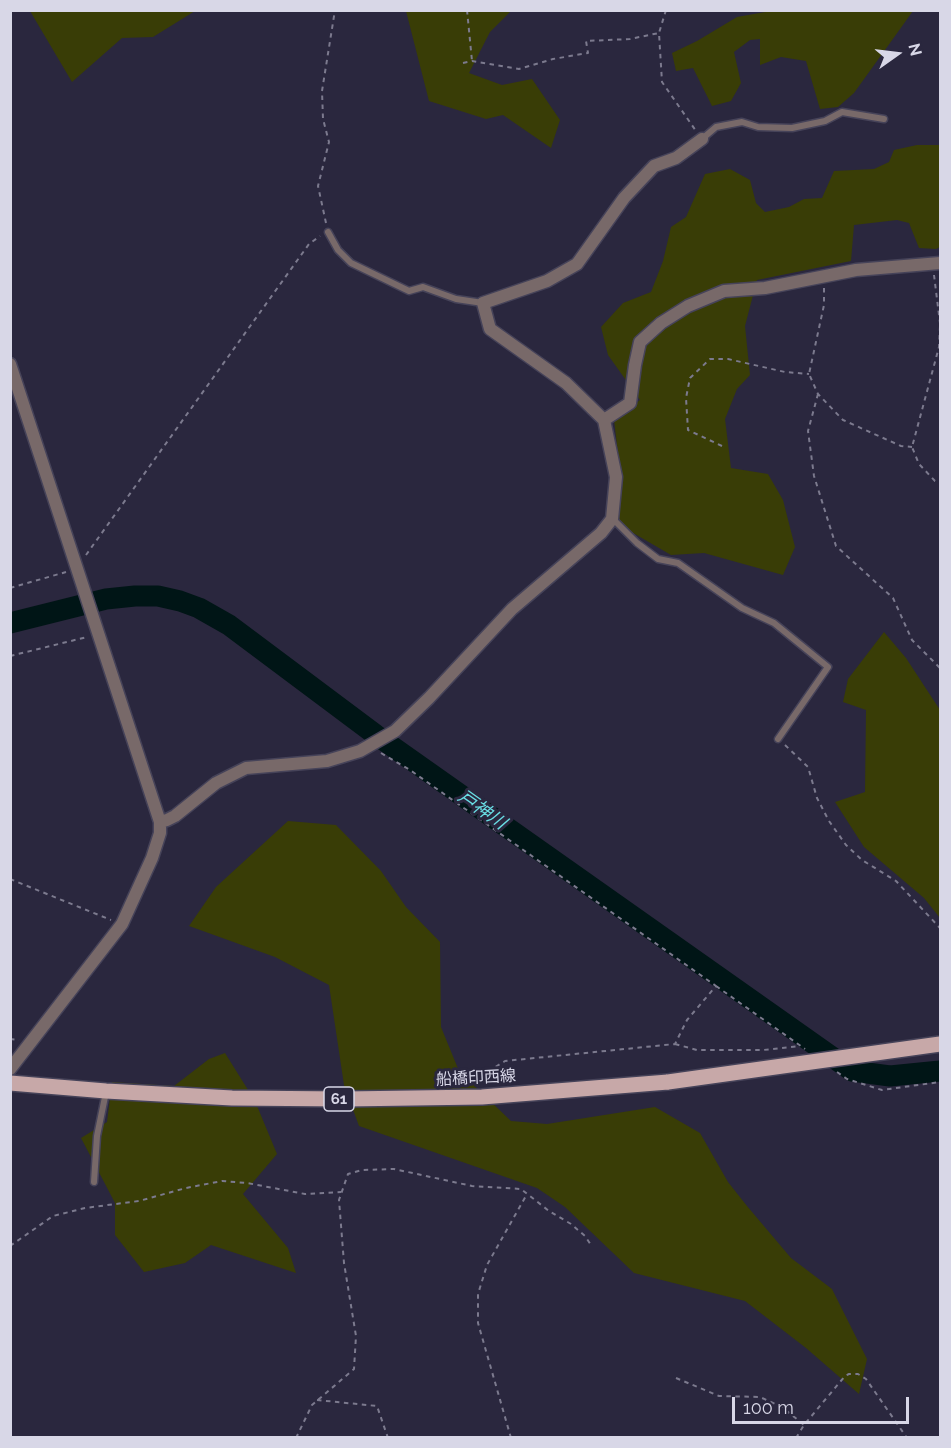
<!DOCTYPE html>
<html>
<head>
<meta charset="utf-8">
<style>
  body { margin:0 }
  #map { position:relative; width:951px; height:1448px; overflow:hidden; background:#2a273e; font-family:Raleway,sans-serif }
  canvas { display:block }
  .frame { position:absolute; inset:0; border:12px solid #d8d7e7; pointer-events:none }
  .north { position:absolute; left:867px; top:24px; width:60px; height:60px; -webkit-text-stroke:4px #2a273e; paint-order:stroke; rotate:76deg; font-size:16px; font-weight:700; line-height:24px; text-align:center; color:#d8d7e7 }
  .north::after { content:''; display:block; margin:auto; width:21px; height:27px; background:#d8d7e7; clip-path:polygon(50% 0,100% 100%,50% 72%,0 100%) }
  .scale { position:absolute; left:732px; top:1397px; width:177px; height:27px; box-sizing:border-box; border:3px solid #d8d7e7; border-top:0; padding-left:8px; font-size:18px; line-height:21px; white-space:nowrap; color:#d8d7e7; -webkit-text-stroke:4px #2a273e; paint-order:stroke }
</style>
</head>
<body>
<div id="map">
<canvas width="951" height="1448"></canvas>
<div class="frame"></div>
<div class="north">N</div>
<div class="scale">100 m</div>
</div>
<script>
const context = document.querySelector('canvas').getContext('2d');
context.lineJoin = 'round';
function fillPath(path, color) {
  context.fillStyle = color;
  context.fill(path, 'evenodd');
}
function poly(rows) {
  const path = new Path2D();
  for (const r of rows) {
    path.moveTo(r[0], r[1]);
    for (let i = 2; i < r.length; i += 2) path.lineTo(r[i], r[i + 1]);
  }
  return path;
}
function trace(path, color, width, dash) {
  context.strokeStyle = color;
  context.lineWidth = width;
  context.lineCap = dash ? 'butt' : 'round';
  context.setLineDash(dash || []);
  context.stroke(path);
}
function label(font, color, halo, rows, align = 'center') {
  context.font = font + ' Raleway,"Noto Sans JP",sans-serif';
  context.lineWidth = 6;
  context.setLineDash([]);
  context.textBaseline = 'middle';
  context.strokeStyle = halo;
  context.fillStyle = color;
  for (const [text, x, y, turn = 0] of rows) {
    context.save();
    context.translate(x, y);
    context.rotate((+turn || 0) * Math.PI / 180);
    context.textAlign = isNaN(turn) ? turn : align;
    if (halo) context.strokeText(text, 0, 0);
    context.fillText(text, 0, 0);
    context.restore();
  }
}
fillPath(poly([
  [30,11,195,11,153,37,122,38,72,82],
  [406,11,511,11,490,32,469,73,502,85,532,79,560,120,551,148,503,115,486,119,429,101],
  [771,11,771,10,913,11,854,93,838,107,820,109,806,61,781,57,760,65,760,39,750,40,734,52,741,83,731,101,712,106,693,68,676,71,672,53,697,41,737,17],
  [917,145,940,145,940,247,936,249,919,248,909,223,897,220,854,225,851,261,757,280,745,326,750,375,737,389,725,419,731,468,768,474,783,500,795,547,783,575,704,553,671,555,616,523,620,470,614,420,640,400,608,355,601,327,623,303,651,292,663,261,671,227,686,217,705,174,730,169,750,180,756,203,765,212,789,207,804,199,822,198,834,171,874,169,889,162,894,150],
  [884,632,906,658,940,710,940,918,924,898,864,847,835,802,865,792,866,710,843,702,848,679],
  [288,821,336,825,381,871,406,907,440,942,441,1027,459,1071,511,1121,547,1124,655,1107,700,1133,728,1182,747,1206,791,1258,832,1289,867,1359,859,1394,806,1348,745,1301,634,1273,565,1207,537,1188,359,1126,344,1085,329,985,275,957,189,926,216,887],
  [225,1053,255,1101,277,1154,243,1194,288,1248,296,1273,211,1245,185,1263,144,1272,115,1235,115,1203,81,1138,107,1122,112,1082,174,1086,209,1059]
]), '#393d06');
trace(poly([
  [10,623,106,599,135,596,158,596,180,601,199,608,229,625,376,735,852,1071,890,1076,940,1071]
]), '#001516', 21);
const lane = poly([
  [702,139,716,127,742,122,758,127,792,128,825,121,842,112,884,119],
  [328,232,338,250,351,263,409,291,423,287,456,299,483,303],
  [613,519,637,543,658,559,678,563,742,608,774,623,828,667,778,739],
  [94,1182,97,1136,106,1092]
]);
const street = poly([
  [10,364,160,822,160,833,152,858,122,924,10,1069],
  [604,420,630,403,635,365,640,342,661,323,688,306,724,291,765,288,856,270,940,263],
  [160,822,167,820,175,816,216,783,246,768,327,761,360,751,395,731,429,698,512,609,601,533,612,519,616,477,604,420,566,383,490,329,483,303,547,281,577,264,624,198,654,166,676,158,702,139]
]);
const primary = poly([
  [10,1083,106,1091,232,1098,345,1099,482,1097,668,1082]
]);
trace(lane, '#464359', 9);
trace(street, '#464359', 15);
trace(primary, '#464359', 18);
trace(poly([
  [467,10,472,61],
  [666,10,659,33,662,82,696,131],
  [463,63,472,61,519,69,553,59,588,53,586,41,630,39,659,33],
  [326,223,318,186,329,142,323,119,322,91,335,10],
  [934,275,940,323],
  [824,288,824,305,809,374,818,394,843,420,901,446,912,447],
  [940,326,939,347,912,447,919,464,935,481,940,483],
  [818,394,808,431,814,476,836,546,893,598,912,640,940,668],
  [722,446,688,430,686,398,690,378,710,359,728,359,785,372,809,374],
  [86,555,309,244,320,236],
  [10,588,66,572],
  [10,656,87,637],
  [940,718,940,717],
  [785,745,808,767,817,798,829,821,846,845,862,860,896,881,940,928],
  [381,753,410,770,716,986,687,1020,675,1044,505,1061,492,1069,484,1082],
  [10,879,111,920],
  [716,986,805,1049],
  [10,1039,19,1040],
  [675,1044,697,1050,763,1050,800,1046],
  [837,1072,847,1079,882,1090,940,1082],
  [10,1246,53,1216,85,1208,139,1201,186,1188,222,1181,247,1183,305,1194,341,1192],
  [676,1378,719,1396,760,1397,782,1407,804,1425],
  [317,1400,377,1406,388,1438],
  [296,1438,312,1405,354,1369,356,1336,344,1263,339,1200,348,1174,362,1170,394,1169,472,1186,521,1189,549,1211,571,1224,585,1236,591,1245],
  [511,1438,478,1323,478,1294,487,1265,527,1194],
  [796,1438,804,1425,845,1376,849,1374,858,1374,866,1379,907,1438]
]), '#7c7a8e', 2, [4.5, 4.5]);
trace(lane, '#786969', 6);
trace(street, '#786969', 12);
trace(primary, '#c7a8a8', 15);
const primaryBridge = poly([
  [668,1082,940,1044]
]);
trace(primaryBridge, '#464359', 18, []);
trace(primaryBridge, '#c7a8a8', 15);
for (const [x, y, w] of [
  [339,1099,30]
]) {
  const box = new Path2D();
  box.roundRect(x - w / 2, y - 12, w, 24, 4.5);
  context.fillStyle = '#2a273e';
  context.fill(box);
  trace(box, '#d8d7e7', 1.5);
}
label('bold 15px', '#d8d7e7', null, [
  ["61",339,1099]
]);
label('16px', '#d8d7e7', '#2a273e', [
  ["船橋印西線",476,1078,-3]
]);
label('italic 18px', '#69dee4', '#2a273e', [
  ["戸神川",482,810,35]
]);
</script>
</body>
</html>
